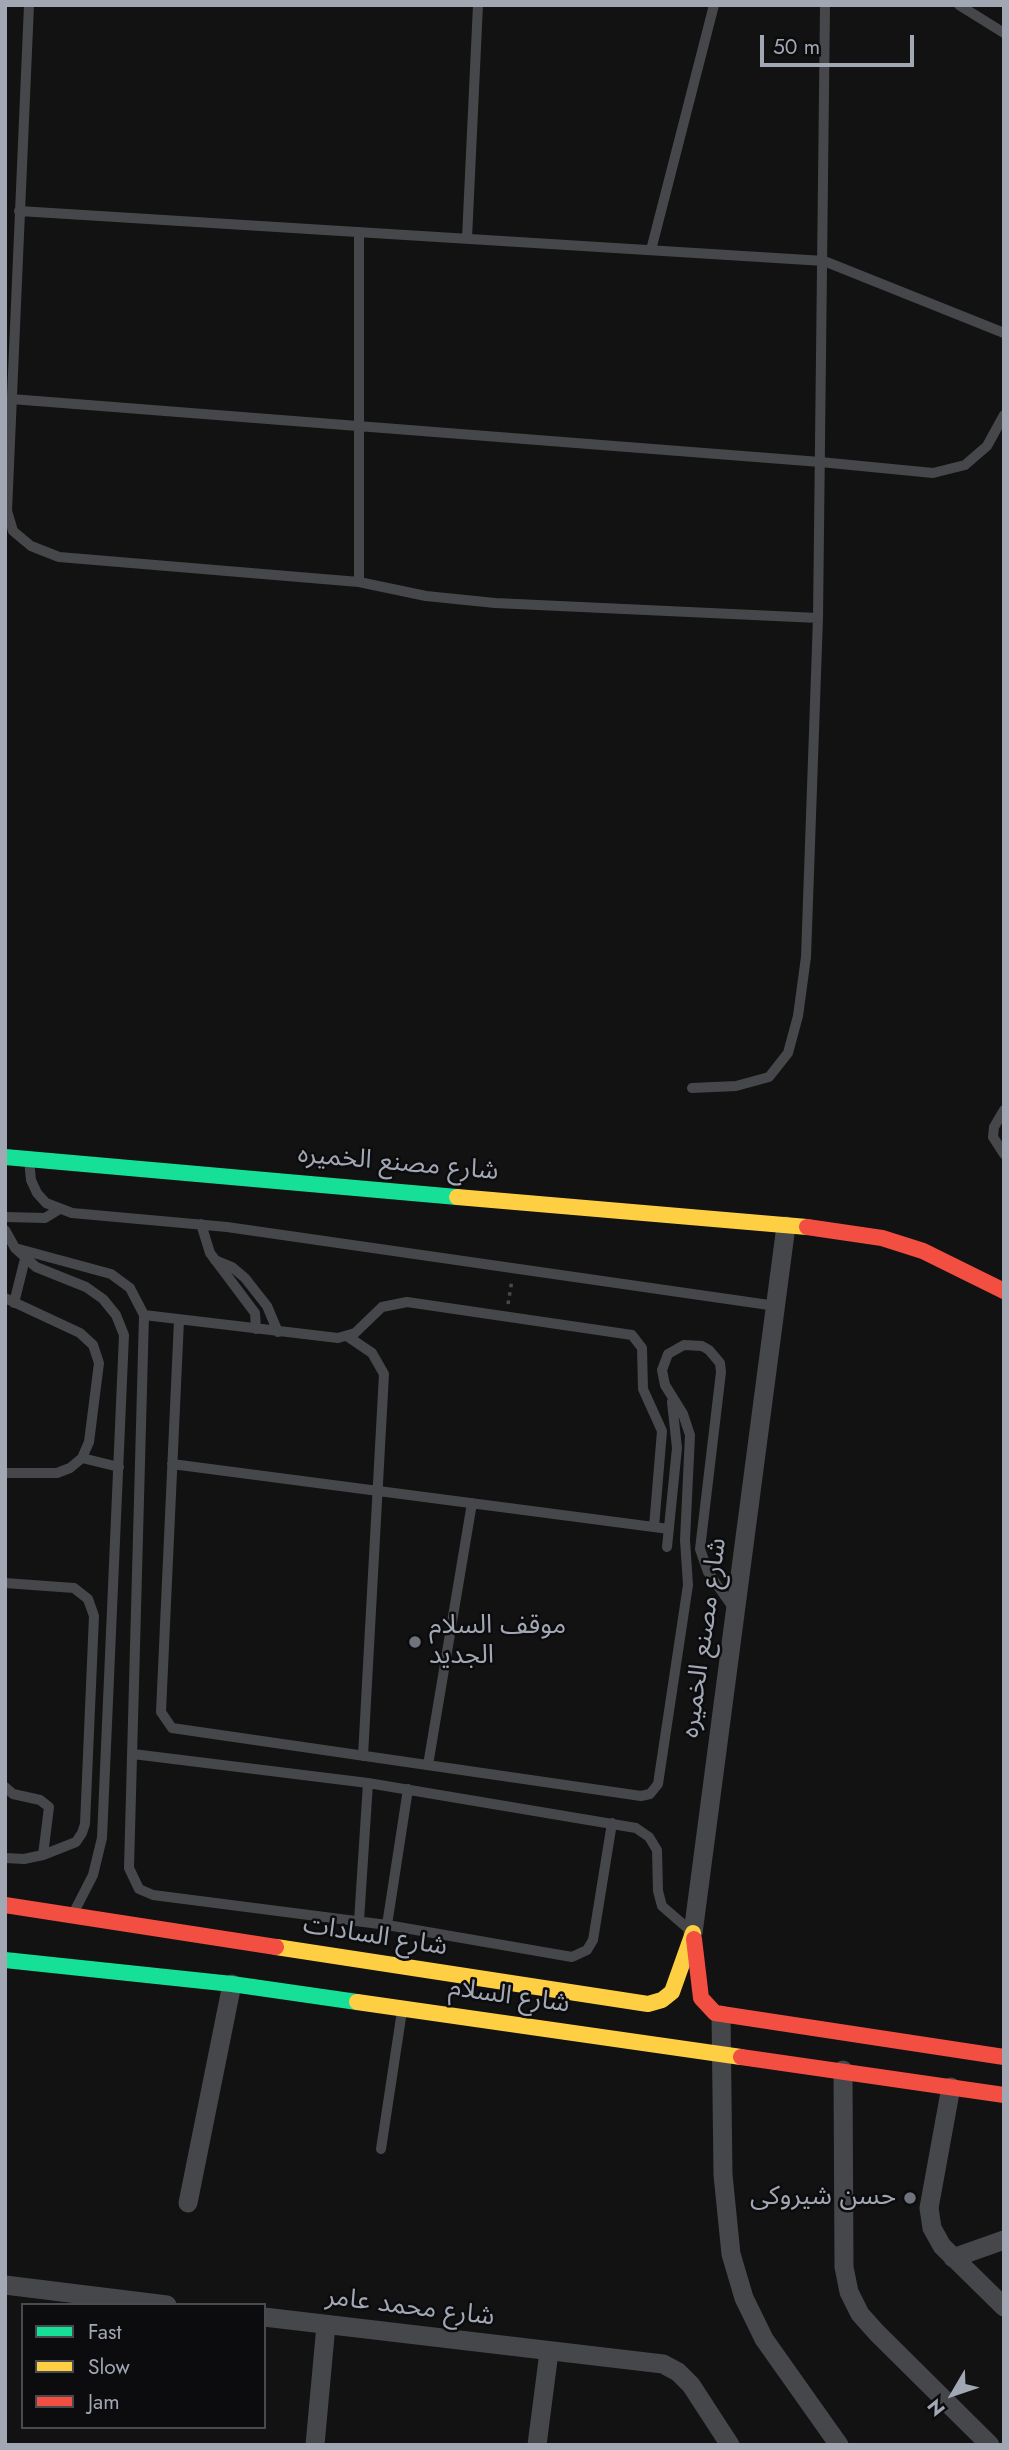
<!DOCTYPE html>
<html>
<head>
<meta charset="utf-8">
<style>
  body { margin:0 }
  #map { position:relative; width:1009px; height:2450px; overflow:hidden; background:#121212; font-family:Jost,sans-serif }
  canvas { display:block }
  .frame { position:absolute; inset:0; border:7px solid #a2a7b4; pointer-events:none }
  .legend { position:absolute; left:21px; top:2303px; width:245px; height:126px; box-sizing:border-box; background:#0c0c0e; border:2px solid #484a50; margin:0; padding:9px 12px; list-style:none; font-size:21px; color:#a2a7b4 }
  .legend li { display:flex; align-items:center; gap:14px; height:35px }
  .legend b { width:35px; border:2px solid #484a50 }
  .north { position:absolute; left:918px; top:2359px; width:70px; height:70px; -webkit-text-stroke:5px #0c0c0e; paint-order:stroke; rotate:231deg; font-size:19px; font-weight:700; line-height:28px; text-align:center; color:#a2a7b4 }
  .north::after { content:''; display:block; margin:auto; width:24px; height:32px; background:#a2a7b4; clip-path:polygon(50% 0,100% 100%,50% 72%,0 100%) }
  .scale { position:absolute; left:760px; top:35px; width:154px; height:32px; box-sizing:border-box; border:4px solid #a2a7b4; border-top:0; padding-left:9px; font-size:21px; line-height:24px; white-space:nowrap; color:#a2a7b4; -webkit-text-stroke:5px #0c0c0e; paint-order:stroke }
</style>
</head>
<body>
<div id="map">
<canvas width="1009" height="2450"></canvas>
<div class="frame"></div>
<ul class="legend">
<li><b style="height:9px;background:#16e098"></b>Fast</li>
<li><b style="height:9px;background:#ffcf43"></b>Slow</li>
<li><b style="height:9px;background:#f24e42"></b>Jam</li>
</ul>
<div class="north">N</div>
<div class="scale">50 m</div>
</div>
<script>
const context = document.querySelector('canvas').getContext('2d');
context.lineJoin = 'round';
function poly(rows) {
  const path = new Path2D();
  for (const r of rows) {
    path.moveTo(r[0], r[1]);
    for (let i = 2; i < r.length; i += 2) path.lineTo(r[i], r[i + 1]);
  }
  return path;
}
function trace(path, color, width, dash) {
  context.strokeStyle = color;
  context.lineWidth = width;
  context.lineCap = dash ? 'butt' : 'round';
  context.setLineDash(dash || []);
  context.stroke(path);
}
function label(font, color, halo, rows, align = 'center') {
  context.font = font + ' Jost,"Noto Sans Arabic",sans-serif';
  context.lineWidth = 5;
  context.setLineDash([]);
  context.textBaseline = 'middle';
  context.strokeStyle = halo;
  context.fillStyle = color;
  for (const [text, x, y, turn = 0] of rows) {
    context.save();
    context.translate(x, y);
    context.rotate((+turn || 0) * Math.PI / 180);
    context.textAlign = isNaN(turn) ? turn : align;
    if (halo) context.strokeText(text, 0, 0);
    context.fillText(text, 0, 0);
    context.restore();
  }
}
trace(poly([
  [508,1304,512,1280]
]), '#48494d', 3.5, [3.5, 5]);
trace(poly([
  [29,5,7,511,13,531,31,546,59,557,359,582,426,596,495,603,818,618],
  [959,5,1004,33],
  [19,211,824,261,1004,333],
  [467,238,478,5],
  [651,250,714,5],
  [11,399,820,462,933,473,965,465,987,446,1004,415],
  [359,582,359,232],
  [692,1088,736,1086,769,1077,788,1053,798,1016,806,957,818,618,825,5],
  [1004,1110,994,1127,993,1137,1004,1154],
  [29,1160,31,1180,37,1193,46,1203,72,1213,227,1227,776,1306],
  [5,1217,45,1218,58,1210],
  [201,1224,210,1253,255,1313,256,1329],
  [5,1230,15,1248,36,1267,86,1287,103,1299,116,1315,124,1335,102,1838,93,1875,73,1914],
  [15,1248,111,1274,130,1288,144,1315,129,1868,139,1889,153,1895,387,1925,572,1957,587,1950,593,1940,612,1823],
  [215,1260,232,1267,245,1278,267,1306,278,1332],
  [5,1298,80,1333,93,1345,99,1363,89,1442,82,1458,70,1468,57,1473,5,1473],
  [14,1303,25,1259],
  [144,1315,338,1338,355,1333,382,1307,407,1302,632,1335,642,1348,643,1389,662,1431,654,1527],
  [179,1320,161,1712,172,1728,641,1796,650,1794,658,1784,688,1585,685,1540,690,1435,683,1414,665,1385,662,1370,668,1354,684,1345,702,1346,709,1350,720,1363,721,1372,700,1549,708,1572,734,1609],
  [347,1336,372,1353,384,1374,363,1756],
  [82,1458,119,1467],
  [172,1464,669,1529],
  [667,1547,677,1448,672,1402],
  [5,1583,74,1588,88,1599,94,1616,85,1824,82,1833,76,1842,43,1855,24,1859,5,1858],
  [133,1754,368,1783,636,1828,649,1837,657,1850,658,1891,662,1906,692,1932],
  [428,1765,472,1503],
  [5,1787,13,1794,40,1800,49,1807,43,1855],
  [359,1921,368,1783],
  [387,1925,408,1789],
  [381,2149,402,2011]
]), '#46474b', 10);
trace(poly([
  [693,1933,786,1226],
  [721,2015,723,2175,731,2254,744,2298,764,2339,839,2445],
  [843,2070,844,2267,849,2292,860,2314,877,2333,990,2445],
  [951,2087,929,2208,932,2228,942,2246,1004,2307],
  [188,2203,232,1984],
  [953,2258,1004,2240],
  [5,2285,167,2305],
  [264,2317,663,2364,678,2372,691,2385,730,2445],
  [315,2445,326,2325],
  [537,2445,549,2352]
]), '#46474b', 19);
trace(poly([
  [5,1157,457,1197],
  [5,1960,232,1984,357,2002]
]), '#16e098', 16);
trace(poly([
  [457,1197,807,1227],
  [276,1947,648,2004,662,2000,672,1992,693,1933],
  [357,2002,741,2057]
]), '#ffcf43', 16);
trace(poly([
  [807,1227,882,1238,923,1251,1004,1291],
  [5,1905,276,1947],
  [694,1939,701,1998,715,2013,1004,2057],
  [741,2057,1004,2095]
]), '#f24e42', 16);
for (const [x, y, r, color] of [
  [415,1642,7,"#70737b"],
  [910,2198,7,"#70737b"]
]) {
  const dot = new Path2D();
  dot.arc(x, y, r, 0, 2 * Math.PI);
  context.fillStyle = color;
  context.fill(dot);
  trace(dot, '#0c0c0e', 2.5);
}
label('26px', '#a2a7b4', '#0c0c0e', [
  ["شارع مصنع الخميره",398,1164,5],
  ["شارع مصنع الخميره",705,1638,-82],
  ["شارع السادات",375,1937,9],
  ["شارع السلام",509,1997,8],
  ["شارع محمد عامر",410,2308,7]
]);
label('26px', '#a2a7b4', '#0c0c0e', [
  ["موقف السلام",429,1627],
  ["الجديد",429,1657],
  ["حسن شيروكى",896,2198,"right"]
], 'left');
</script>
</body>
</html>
